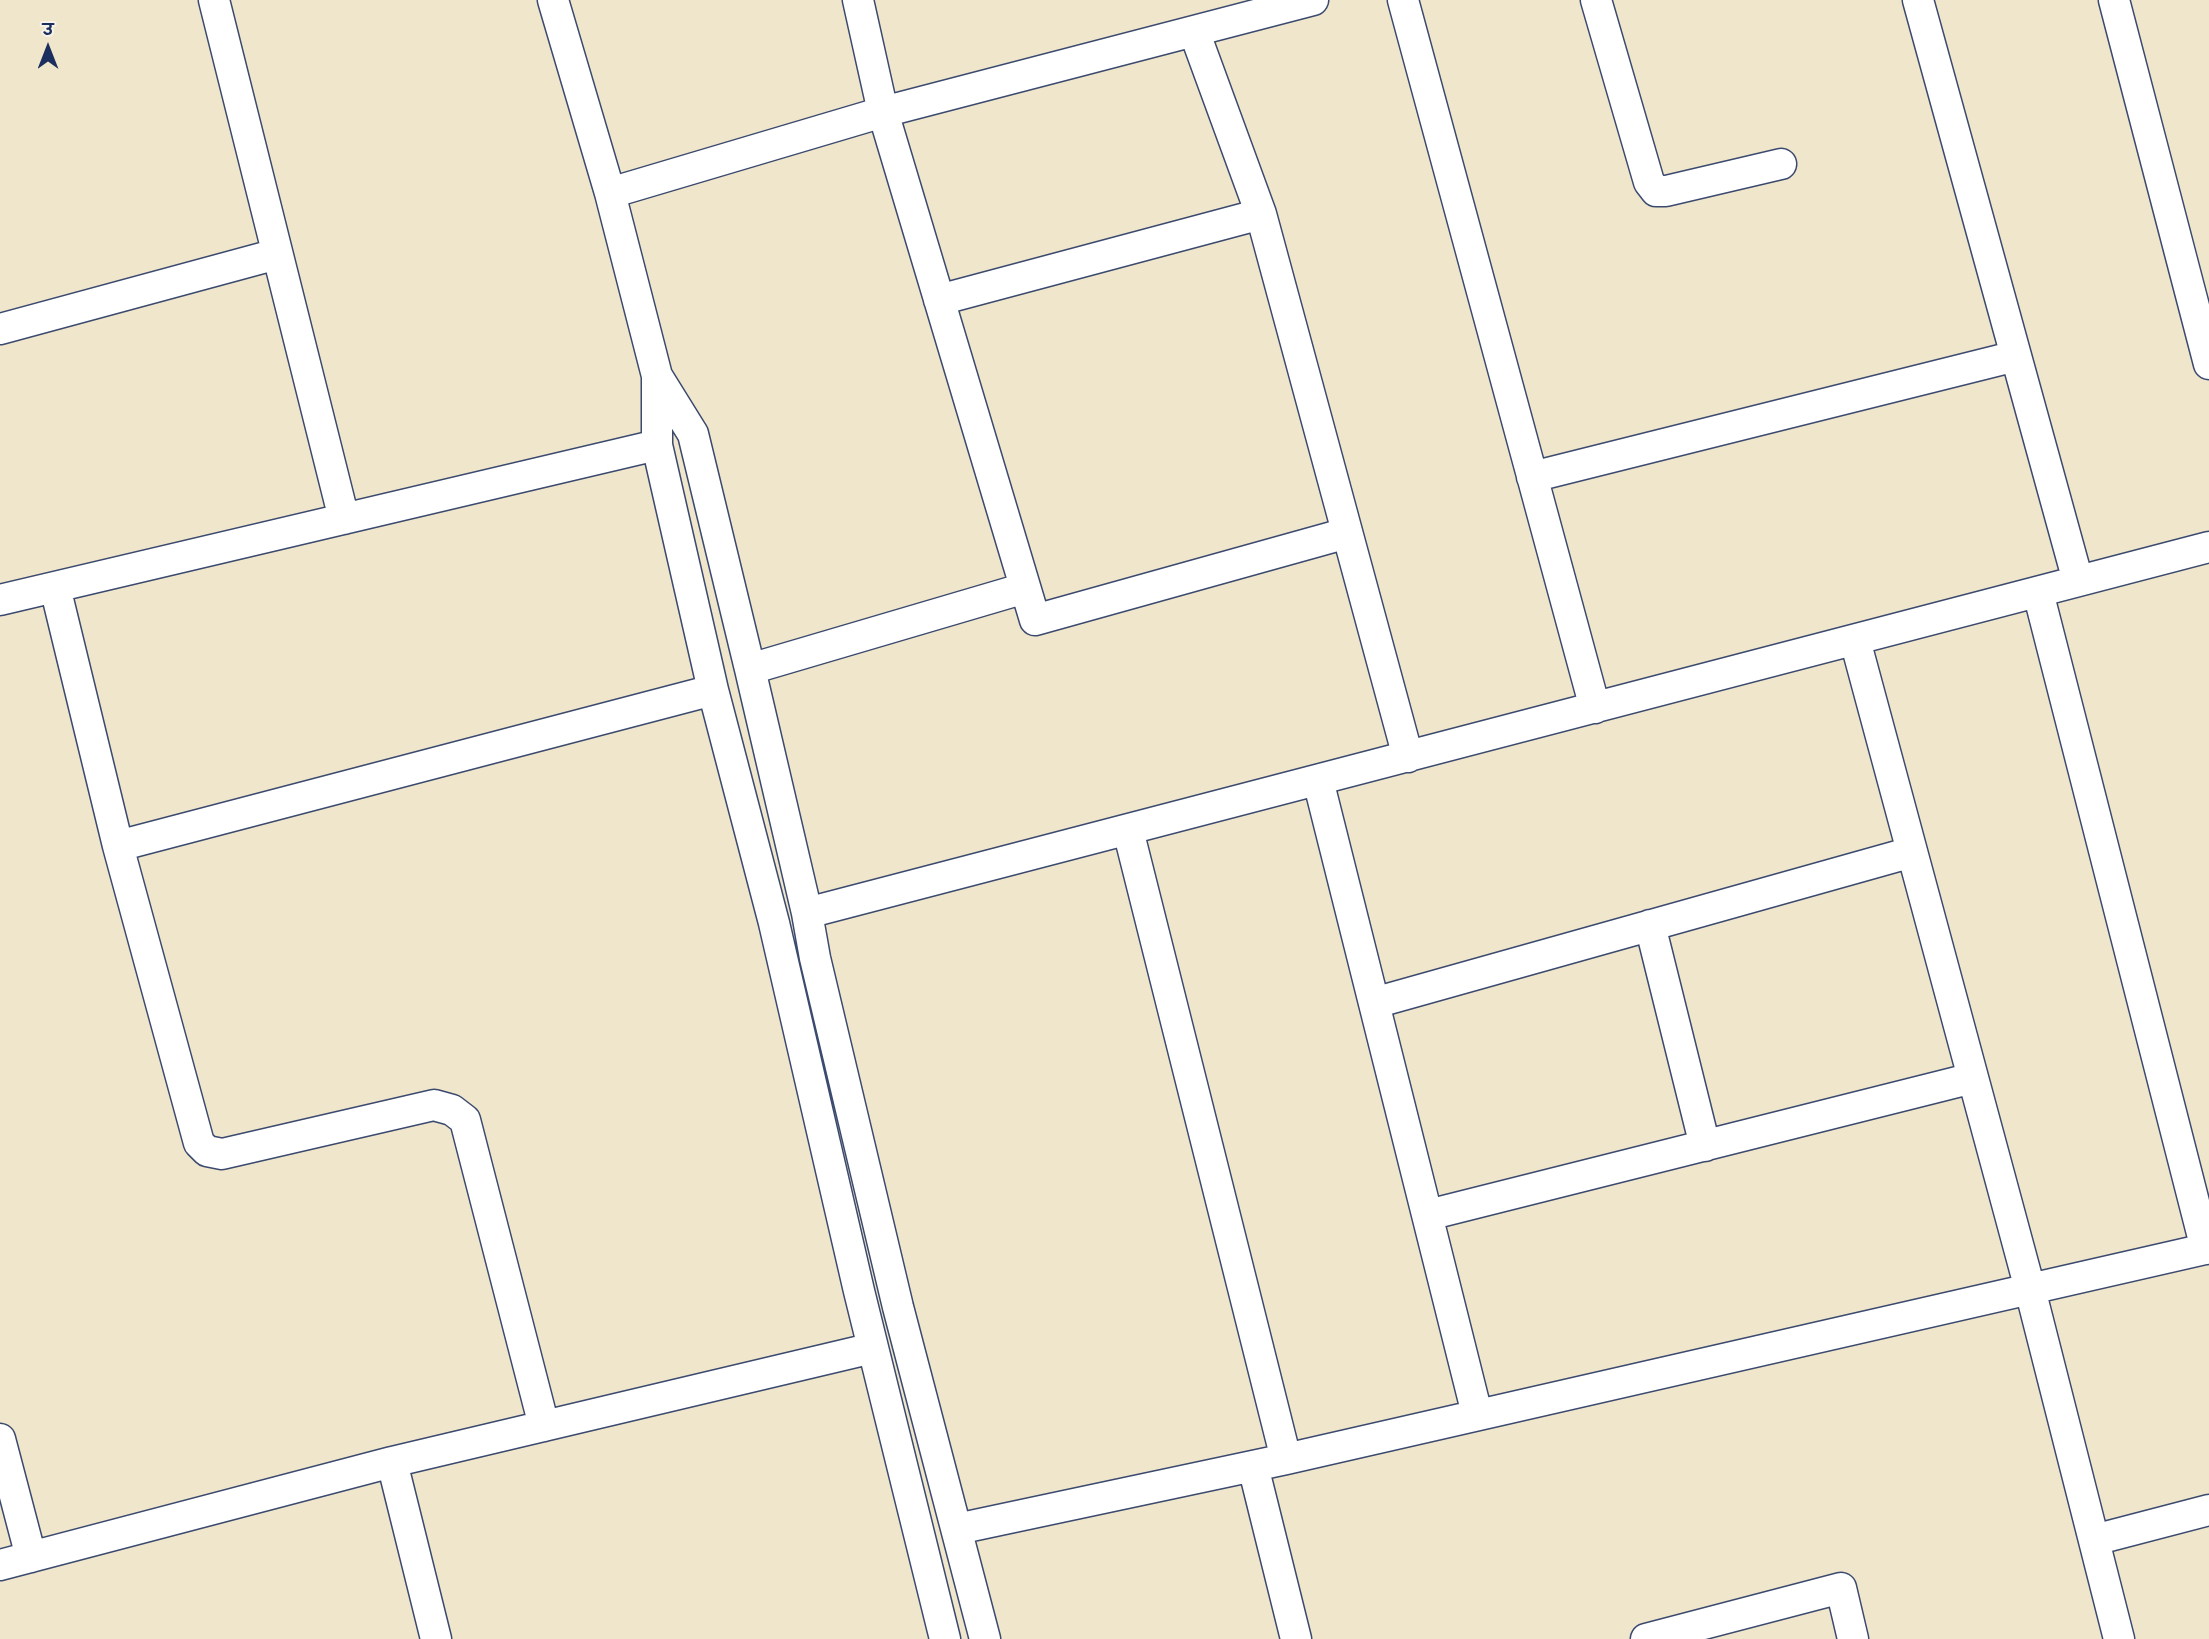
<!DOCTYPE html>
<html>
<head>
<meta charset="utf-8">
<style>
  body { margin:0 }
  #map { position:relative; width:2209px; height:1639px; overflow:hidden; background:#f0e6cc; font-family:Caveat,"Playpen Sans Deva",sans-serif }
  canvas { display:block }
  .north { position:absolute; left:18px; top:18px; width:60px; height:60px; -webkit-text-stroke:4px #f7f3e8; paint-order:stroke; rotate:0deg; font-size:16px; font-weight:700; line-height:24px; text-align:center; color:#1b2f5e }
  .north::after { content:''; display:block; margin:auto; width:21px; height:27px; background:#1b2f5e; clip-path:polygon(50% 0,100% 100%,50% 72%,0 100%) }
</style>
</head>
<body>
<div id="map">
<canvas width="2209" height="1639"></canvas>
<div class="north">उ</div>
</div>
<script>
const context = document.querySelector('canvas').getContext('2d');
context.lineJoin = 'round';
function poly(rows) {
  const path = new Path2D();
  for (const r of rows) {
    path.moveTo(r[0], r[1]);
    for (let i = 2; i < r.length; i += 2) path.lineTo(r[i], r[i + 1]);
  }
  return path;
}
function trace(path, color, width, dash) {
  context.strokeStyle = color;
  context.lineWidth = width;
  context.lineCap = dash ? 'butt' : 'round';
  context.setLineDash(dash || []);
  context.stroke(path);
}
const street = poly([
  [214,0,344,519],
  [553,0,610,193,657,376,657,445,713,690,774,923,859,1291,945,1639],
  [858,0,883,112,1035,620,1347,533],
  [1403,0,1595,708],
  [1596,0,1649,182,1656,191,1666,191,1781,164],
  [1918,0,2078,581],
  [2114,0,2209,364],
  [1194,31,1261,214],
  [610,193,883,112,1313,0],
  [939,300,1261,214,1408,757],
  [0,329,277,254],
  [657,376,693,434,750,669,807,913,815,958,898,1307,985,1639],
  [1532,477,2016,356],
  [55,587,118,846,199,1143,207,1151,222,1154,434,1105,452,1110,465,1120,544,1426],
  [2038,592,2206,1249],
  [0,600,657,445],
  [1855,640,2030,1289,2119,1639],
  [750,669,1025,588],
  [1318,780,1477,1414],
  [1128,830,1286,1459],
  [118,846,713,690],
  [807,913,2209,547],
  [1650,925,1705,1146],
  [1374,1003,1912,852],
  [1428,1215,1973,1078],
  [0,1439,31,1557],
  [392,1462,436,1639],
  [1253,1466,1296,1639],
  [957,1529,1286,1459,2209,1248],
  [2094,1540,2209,1510],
  [0,1565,392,1462,873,1348],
  [1646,1639,1841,1588,1853,1639]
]);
trace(street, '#3b4a6e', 33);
trace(street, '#fff', 30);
</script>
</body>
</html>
